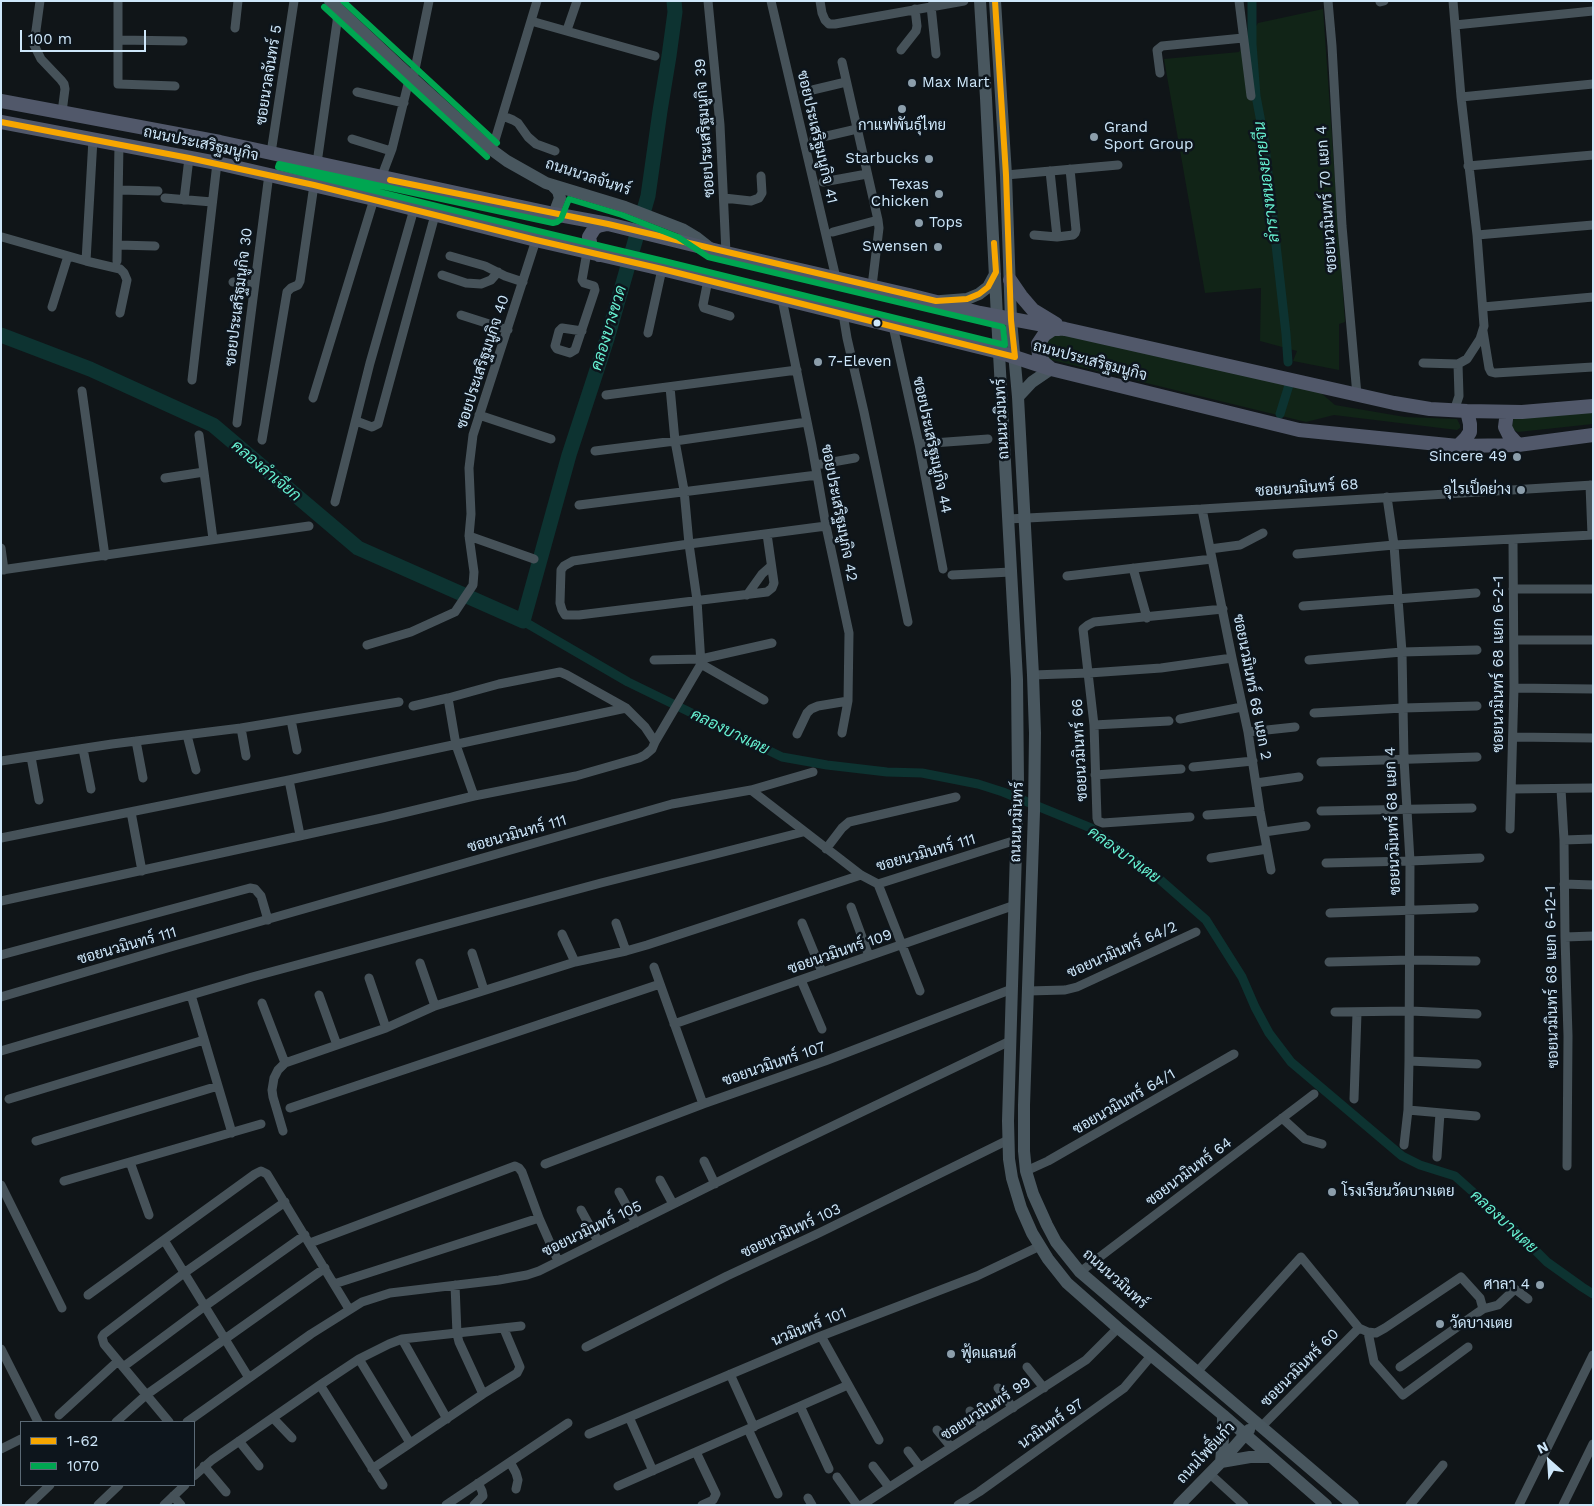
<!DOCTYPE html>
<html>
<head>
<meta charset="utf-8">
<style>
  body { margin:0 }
  #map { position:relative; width:1594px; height:1506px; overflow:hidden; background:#101518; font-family:"Work Sans",sans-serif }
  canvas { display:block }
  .frame { position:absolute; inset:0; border:2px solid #cee7fa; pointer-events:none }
  .legend { position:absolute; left:20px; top:1421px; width:175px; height:65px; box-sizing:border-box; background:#0d151c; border:1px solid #5a6975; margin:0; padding:6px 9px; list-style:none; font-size:15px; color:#cee7fa }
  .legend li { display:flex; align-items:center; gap:10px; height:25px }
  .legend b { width:25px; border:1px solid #5a6975 }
  .north { position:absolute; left:1524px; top:1436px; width:50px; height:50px; -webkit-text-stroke:4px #0d151c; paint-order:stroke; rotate:334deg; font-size:14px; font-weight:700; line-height:20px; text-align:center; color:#cee7fa }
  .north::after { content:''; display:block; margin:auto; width:18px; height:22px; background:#cee7fa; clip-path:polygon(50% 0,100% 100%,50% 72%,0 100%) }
  .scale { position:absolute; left:20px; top:30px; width:126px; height:22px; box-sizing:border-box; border:2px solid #cee7fa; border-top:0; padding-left:6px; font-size:15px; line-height:18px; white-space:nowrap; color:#cee7fa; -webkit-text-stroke:4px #0d151c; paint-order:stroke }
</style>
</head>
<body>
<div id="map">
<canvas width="1594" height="1506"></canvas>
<div class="frame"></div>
<ul class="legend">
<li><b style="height:6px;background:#f7a600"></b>1-62</li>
<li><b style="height:6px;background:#00a651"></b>1070</li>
</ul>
<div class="north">N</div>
<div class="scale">100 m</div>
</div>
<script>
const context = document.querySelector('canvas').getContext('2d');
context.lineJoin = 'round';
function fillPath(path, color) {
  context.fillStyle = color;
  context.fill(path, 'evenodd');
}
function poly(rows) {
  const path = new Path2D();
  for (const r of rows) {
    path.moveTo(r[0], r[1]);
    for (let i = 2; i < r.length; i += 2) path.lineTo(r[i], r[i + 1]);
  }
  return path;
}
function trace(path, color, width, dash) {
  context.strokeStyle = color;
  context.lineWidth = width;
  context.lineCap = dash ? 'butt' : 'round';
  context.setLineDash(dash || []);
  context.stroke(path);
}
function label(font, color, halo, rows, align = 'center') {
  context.font = font + ' "Work Sans",Sarabun,sans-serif';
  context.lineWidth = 5;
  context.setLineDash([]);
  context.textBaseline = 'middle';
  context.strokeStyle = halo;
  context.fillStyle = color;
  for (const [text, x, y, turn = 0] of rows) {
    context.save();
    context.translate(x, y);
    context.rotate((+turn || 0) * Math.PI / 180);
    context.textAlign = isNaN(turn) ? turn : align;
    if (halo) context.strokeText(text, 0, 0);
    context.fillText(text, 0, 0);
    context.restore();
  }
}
fillPath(poly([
  [1323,9,1345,322,1339,324,1339,370,1293,361,1297,351,1260,341,1261,288,1205,293,1164,59,1239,52,1258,23],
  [1055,332,1314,387,1335,405,1405,417,1457,419,1460,425,1460,428,1457,430,1334,415,1306,422,1048,359,1043,352,1044,344],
  [1593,409,1593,424,1518,432,1514,430,1512,427,1513,420,1515,418]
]), '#112417');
trace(poly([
  [1252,1,1252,44,1256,96,1264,138,1286,334,1288,362],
  [1280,414,1289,385],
  [523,621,628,682,782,757,827,765,887,772,922,773,978,784,1003,792,1091,828,1157,877,1206,920,1242,977,1255,1007,1269,1033,1291,1062,1402,1156,1420,1165,1455,1176,1511,1226,1547,1262,1582,1287,1593,1294]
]), '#0d3331', 9);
trace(poly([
  [1,335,90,369,213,425,358,548,523,621,569,455,607,339,648,196,660,111,669,56,675,12,674,1]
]), '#0d3331', 15);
trace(poly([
  [40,1,34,45,41,59,61,80,64,84,65,89,62,112],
  [118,1,118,84,175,86],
  [708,1,720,125,726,253],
  [771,1,836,278],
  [820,1,822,13,825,20,829,24,835,24,964,1],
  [1239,1,1251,96],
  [1328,1,1332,46,1342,226,1357,395],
  [1380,2,1384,1],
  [931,6,936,54],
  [531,21,655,56],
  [1455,25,1593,11],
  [235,28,238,1],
  [567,30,577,1],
  [118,40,183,41],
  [901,50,916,31,917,26,915,9],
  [842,62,878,220,879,228,872,286],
  [1160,73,1157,50,1162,46,1243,38],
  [413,79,429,1],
  [357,92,404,103],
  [804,92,846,82],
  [1461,97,1593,84],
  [503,116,513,120,518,123,528,137,536,144,555,151],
  [352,139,391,151],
  [814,139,857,129],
  [492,150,537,1],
  [271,153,294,1],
  [317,163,337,22,338,5],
  [1468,166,1593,155],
  [1050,171,1057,237],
  [1006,175,1118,165],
  [381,178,392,149,410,76],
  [823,182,867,174],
  [119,190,158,191],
  [165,198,212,202],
  [724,198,751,201,759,198,762,193,761,176],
  [184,200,189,158],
  [833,232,878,220],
  [1034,235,1057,237,1073,235,1075,233,1076,230,1070,169],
  [1477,235,1593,225],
  [2,237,86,261,120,269,124,273,127,280,120,313],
  [118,245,155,246],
  [450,256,485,266,505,276,523,282],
  [86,261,93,139],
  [117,261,119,144],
  [442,275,466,283,481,284,491,280,498,272],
  [708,280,703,305,704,308,730,316],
  [233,282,254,285],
  [782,299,812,446,826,526,849,633,848,701,842,733],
  [52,307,68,256],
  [1483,307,1593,297],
  [843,314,847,338,864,412,908,622],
  [461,315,508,330],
  [893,326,919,444,943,569],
  [582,331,562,328,559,331,555,346,557,349,570,353,575,350,595,290,594,286,584,283,582,280,587,252],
  [1483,331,1489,368,1491,372,1495,373,1593,367],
  [648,333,662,269],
  [1423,363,1458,364,1467,359,1480,339,1484,326,1477,235,1461,97,1453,1],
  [192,380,217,163],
  [82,391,105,556],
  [606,395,797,370],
  [313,398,374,199],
  [1454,411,1459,396,1458,364],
  [479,415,551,439],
  [356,421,372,427,378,424,435,215],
  [237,423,269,174],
  [199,435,213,539],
  [262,440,287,292,291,288,298,285,300,281,314,185],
  [919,444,988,439],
  [595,451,675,441,807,422],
  [816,465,855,458],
  [165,478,204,472],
  [1590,485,1592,535],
  [1387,497,1394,545,1402,652,1404,759,1410,861,1409,1061,1408,1110,1404,1145],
  [335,502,370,363,414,209],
  [579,505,817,475],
  [1202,509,1232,658,1248,732,1260,811,1271,870],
  [1008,519,1202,509,1593,485],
  [767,534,774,583,772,588,767,592,579,615,565,615,562,610,560,603,561,570,564,566,573,561,689,544,826,526],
  [469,536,534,559],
  [1,548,4,570],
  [1210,549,1240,545,1263,533],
  [1297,554,1394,545,1593,535],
  [1133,568,1147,618],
  [1,570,309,526],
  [952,575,1011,572],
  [1067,576,1212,559],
  [1513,589,1593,589],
  [747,595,762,574,771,566],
  [1303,606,1476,593],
  [1514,640,1593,640],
  [367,645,411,632,455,612,473,585,474,572,469,536,471,514,469,468,473,435,536,240],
  [654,660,701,659,772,643],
  [1309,660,1402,652,1477,650],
  [701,664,764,700],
  [1033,675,1089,673,1161,668,1232,658],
  [1514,688,1593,689],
  [448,698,456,745,474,796],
  [1314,713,1403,708,1477,706],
  [1180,719,1242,707],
  [291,720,297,750],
  [1094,725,1169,721],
  [241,728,246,756],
  [1248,732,1295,727],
  [797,734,807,713,811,709,818,706,848,701],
  [187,735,196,770],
  [1513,737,1593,738],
  [136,741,143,778],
  [655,742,701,664,697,600,689,544,684,490,675,441,670,387],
  [83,749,91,789],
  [31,757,39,800],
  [1,761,112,744,241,728,399,702],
  [1321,762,1477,757],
  [1193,767,1253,761],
  [1095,775,1181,769],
  [289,780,300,835],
  [1256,783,1299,777],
  [1512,789,1593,788],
  [1561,789,1564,840,1565,937,1568,1036,1567,1166],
  [751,790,861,875,878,884,1016,840],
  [1321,811,1472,808],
  [131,812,142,871],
  [1207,815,1260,811],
  [1190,817,1103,823,1098,821,1097,818,1094,725,1083,629,1088,625,1094,622,1223,609],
  [1510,829,1514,688,1513,540],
  [1264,832,1306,826],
  [1,838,289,780,626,708],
  [1564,840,1593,839],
  [826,849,842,828,849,822,956,797],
  [1211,858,1267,849],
  [1326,863,1410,861,1480,858],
  [878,884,920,991],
  [1564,884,1593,885],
  [1,901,382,818,474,796,576,776,639,758,645,755,652,749,655,742,645,727,626,708,567,675,560,672,499,684,448,698,413,706],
  [851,907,869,956],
  [1330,913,1474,908],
  [616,923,626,951],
  [802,923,822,972],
  [562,934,575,962],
  [1565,937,1593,936],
  [472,953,484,990],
  [1,955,250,888,255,889,261,896,268,920],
  [1329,962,1411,960,1476,961],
  [420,963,435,1006],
  [654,967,703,1104],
  [369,978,386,1028],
  [801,980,822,1029],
  [1028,991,1065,990,1077,987,1196,932],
  [191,995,232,1133],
  [319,995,337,1045],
  [1,997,174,946,672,804,751,790,813,772],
  [262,1003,285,1063],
  [1335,1012,1410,1011,1477,1014],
  [674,1024,1015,905],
  [1,1051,252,977,601,883,803,832],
  [1409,1061,1477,1064],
  [9,1099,204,1040],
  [1354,1099,1357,1013],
  [290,1108,660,984],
  [1408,1110,1476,1116],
  [1282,1118,1305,1139,1322,1144],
  [283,1131,273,1097,272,1090,274,1078,278,1070,285,1063,386,1028,435,1006,575,962,626,951,647,945,861,875],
  [36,1141,218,1086],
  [1437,1157,1440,1113],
  [704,1161,715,1184],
  [130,1162,149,1215],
  [545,1164,703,1104,825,1061,1012,989],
  [1026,1171,1048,1161,1234,1054],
  [660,1180,673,1204],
  [64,1181,261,1124],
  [1,1185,62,1308],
  [619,1192,636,1223],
  [581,1210,598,1241],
  [164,1240,249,1378],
  [310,1243,515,1166,519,1168,522,1172,539,1218,558,1261],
  [1080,1272,1314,1094],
  [334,1284,539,1218],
  [455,1285,457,1334,459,1342,483,1394],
  [88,1295,255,1174,261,1171,267,1174,349,1309],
  [1483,1309,1498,1305,1515,1289,1528,1299],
  [1368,1332,1374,1362,1403,1395,1468,1347],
  [821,1336,879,1440],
  [402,1339,447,1419],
  [586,1347,727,1276,819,1233,1008,1140],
  [1,1349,38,1422],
  [359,1359,410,1443],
  [123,1367,205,1306,305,1235],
  [1027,1367,1044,1388],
  [1197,1372,1301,1257,1359,1328,1368,1332,1376,1333,1385,1328,1461,1277,1480,1298,1483,1309,1400,1367],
  [730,1374,754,1427],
  [320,1385,383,1485],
  [998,1388,1013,1408],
  [800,1406,829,1469],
  [970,1411,983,1427],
  [59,1415,118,1361],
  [629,1417,653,1471],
  [273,1418,292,1438],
  [116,1422,146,1395,325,1268],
  [169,1422,104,1344,102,1337,104,1334,184,1273,285,1202],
  [187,1422,311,1334,362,1302,390,1293,499,1280,527,1275,539,1271,770,1156,1010,1041],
  [1262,1426,1359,1328],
  [748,1429,778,1494],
  [937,1430,951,1447],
  [589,1434,821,1336,977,1276,1040,1246],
  [239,1441,259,1466],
  [1,1449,21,1439],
  [908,1451,920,1467],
  [696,1452,716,1494,713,1500,702,1505],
  [510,1462,516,1473,518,1480,516,1489],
  [204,1466,226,1492],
  [873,1466,889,1487],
  [372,1469,483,1394,517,1373,520,1367,504,1329],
  [1210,1474,1244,1505],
  [194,1476,212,1460,320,1385,359,1359,389,1344,402,1339,521,1326],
  [837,1477,857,1505],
  [618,1486,848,1385],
  [173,1496,181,1505],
  [808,1498,812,1505],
  [29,1505,50,1485],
  [98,1505,119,1485],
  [164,1505,185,1485],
  [446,1505,568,1423],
  [474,1505,483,1496,482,1491,478,1483],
  [862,1505,1086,1360,1118,1328],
  [958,1505,979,1492,1124,1388,1151,1356],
  [1410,1505,1443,1465],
  [1519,1505,1593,1355],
  [1563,1505,1593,1444]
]), '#465259', 9);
trace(poly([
  [330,1,410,76,492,150,507,161,546,183,625,207,682,229,697,238,711,249],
  [980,1,986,98,997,317,1017,679,1018,783,1008,1121,1009,1159,1012,1178,1021,1208,1032,1233,1048,1259,1067,1283,1118,1328,1223,1415,1326,1505],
  [995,1,1006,175,1011,320,1018,397,1033,675,1035,733,1034,812,1024,1105,1024,1151,1026,1171,1033,1194,1047,1225,1056,1242,1080,1272,1353,1505],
  [552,185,558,191,560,198,554,214],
  [941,301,967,299,979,294,988,287,995,274],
  [1018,397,1032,382,1051,369],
  [1221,1462,1250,1457,1271,1457],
  [1221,1462,1223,1439,1223,1415],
  [1179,1505,1221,1462,1249,1430]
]), '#49575f', 12);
trace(poly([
  [1,101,220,142,554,214,608,224,726,253,909,295,980,313,1065,329,1394,403,1430,409,1467,411,1522,412,1593,406],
  [1,122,217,163,374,199,536,240,662,269,999,352,1051,369,1299,430,1458,446,1518,445,1593,435],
  [599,255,594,251,591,247,589,237,594,229,598,226,607,224],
  [1010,280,1021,296,1033,310,1056,324],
  [1050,368,1044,363,1039,355,1038,344,1044,335,1053,329,1059,329],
  [1507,412,1505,427,1509,435,1518,445],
  [1458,446,1466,438,1470,432,1470,424,1467,411]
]), '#51586a', 14);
trace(poly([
  [1,122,189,158,314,185,536,240,662,269,1015,357,1011,320,1006,175,995,1],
  [390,180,608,224,936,301,967,299,979,294,988,287,996,272,994,243]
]), '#f7a600', 6);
trace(poly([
  [343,1,497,143],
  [324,7,487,157],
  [279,164,553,223,557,222,561,219,569,199,622,215,678,237,708,257,1003,327,1005,345,664,261,538,231,278,167,279,164]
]), '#00a651', 6);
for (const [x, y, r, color] of [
  [912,83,5,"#8c9eab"],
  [902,109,5,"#8c9eab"],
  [1094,137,5,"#8c9eab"],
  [929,159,5,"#8c9eab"],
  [939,194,5,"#8c9eab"],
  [919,223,5,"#8c9eab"],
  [938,247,5,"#8c9eab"],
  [877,323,4.5,"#cee7fa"],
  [818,362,5,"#8c9eab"],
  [1517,457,5,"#8c9eab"],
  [1521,490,5,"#8c9eab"],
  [1332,1192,5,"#8c9eab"],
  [1540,1285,5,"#8c9eab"],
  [1440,1324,5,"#8c9eab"],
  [951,1354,5,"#8c9eab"]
]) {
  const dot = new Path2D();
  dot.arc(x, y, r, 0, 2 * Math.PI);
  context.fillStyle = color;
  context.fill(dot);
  trace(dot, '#0d151c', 2);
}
label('15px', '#cee7fa', '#0d151c', [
  ["ซอยนวลจันทร์ 5",269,75,-81],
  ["ซอยประเสริฐมนูกิจ 39",705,128,-94],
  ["ซอยประเสริฐมนูกิจ 41",817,137,77],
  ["ถนนประเสริฐมนูกิจ",201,144,12],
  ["ถนนนวลจันทร์",588,177,18],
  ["ซอยนวมินทร์ 70 แยก 4",1327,199,-94],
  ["ซอยประเสริฐมนูกิจ 30",239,297,-83],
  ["ถนนประเสริฐมนูกิจ",1090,361,15],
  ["ซอยประเสริฐมนูกิจ 40",483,362,-72],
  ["ถนนนวมินทร์",1002,419,-93],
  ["ซอยประเสริฐมนูกิจ 44",932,445,78],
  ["ซอยนวมินทร์ 68",1307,488,-4],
  ["ซอยประเสริฐมนูกิจ 42",839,513,79],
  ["ซอยนวมินทร์ 68 แยก 6-2-1",1499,664,-90],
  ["ซอยนวมินทร์ 68 แยก 2",1252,687,79],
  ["ซอยนวมินทร์ 66",1080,750,-93],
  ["ซอยนวมินทร์ 68 แยก 4",1393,821,-92],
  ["ถนนนวมินทร์",1017,822,-88],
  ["ซอยนวมินทร์ 111",517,834,-16],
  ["ซอยนวมินทร์ 111",926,853,-16],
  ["ซอยนวมินทร์ 111",127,946,-16],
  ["ซอยนวมินทร์ 64/2",1122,950,-24],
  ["ซอยนวมินทร์ 109",840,952,-19],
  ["ซอยนวมินทร์ 68 แยก 6-12-1",1552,977,-91],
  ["ซอยนวมินทร์ 107",774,1064,-19],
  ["ซอยนวมินทร์ 64/1",1124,1102,-30],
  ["ซอยนวมินทร์ 64",1189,1172,-37],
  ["ซอยนวมินทร์ 105",592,1229,-26],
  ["ซอยนวมินทร์ 103",791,1231,-25],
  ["ถนนนวมินทร์",1115,1279,42],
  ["นวมินทร์ 101",809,1327,-22],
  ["ซอยนวมินทร์ 60",1300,1368,-45],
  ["ซอยนวมินทร์ 99",986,1409,-33],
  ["นวมินทร์ 97",1051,1424,-35],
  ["ถนนโพธิ์แก้ว",1206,1453,-47]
]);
label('15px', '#cee7fa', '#0d151c', [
  ["Max Mart",922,83],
  ["กาแฟพันธุ์ไทย",902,126,"center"],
  ["Grand",1104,128],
  ["Sport Group",1104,145],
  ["Starbucks",919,159,"right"],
  ["Texas",929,185,"right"],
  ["Chicken",929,202,"right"],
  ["Tops",929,223],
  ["Swensen",928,247,"right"],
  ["7-Eleven",828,362],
  ["Sincere 49",1507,457,"right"],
  ["อุไรเป็ดย่าง",1511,490,"right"],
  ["โรงเรียนวัดบางเตย",1342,1192],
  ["ศาลา 4",1530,1285,"right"],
  ["วัดบางเตย",1450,1324],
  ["ฟู้ดแลนด์",961,1354]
], 'left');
label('italic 16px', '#66f0d1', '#0d151c', [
  ["ลำรางหนองยายจีน",1267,182,-97],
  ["คลองบางขวด",609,328,-73],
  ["คลองลำเจียก",266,471,40],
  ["คลองบางเตย",730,732,26],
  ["คลองบางเตย",1124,855,36],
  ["คลองบางเตย",1504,1222,43]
]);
</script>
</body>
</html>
